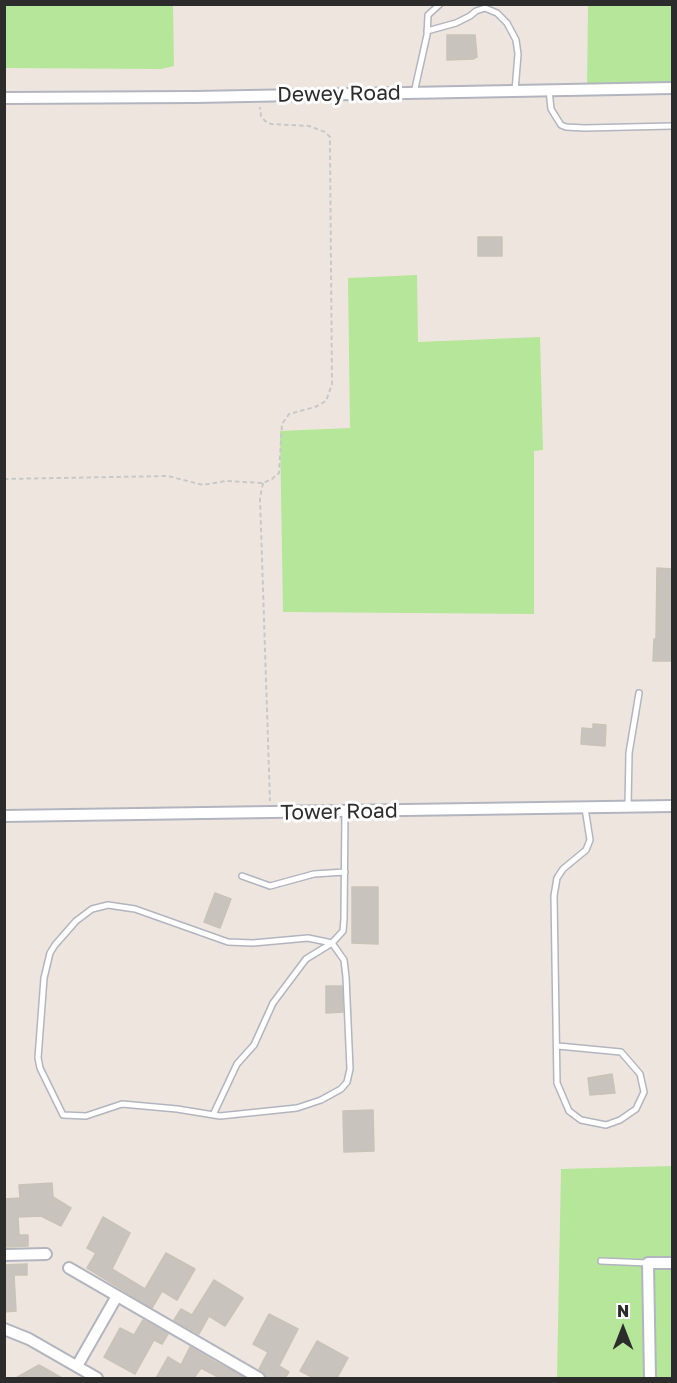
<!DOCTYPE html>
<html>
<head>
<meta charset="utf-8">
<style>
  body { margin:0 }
  #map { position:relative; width:677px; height:1383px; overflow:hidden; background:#eee6de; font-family:"Golos Text",sans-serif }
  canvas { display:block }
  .frame { position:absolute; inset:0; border:6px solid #2c2c2c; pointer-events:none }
  .north { position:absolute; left:593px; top:1299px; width:60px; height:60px; -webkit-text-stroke:4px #fff; paint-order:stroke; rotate:0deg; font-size:16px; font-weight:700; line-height:24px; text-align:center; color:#2c2c2c }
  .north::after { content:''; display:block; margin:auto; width:21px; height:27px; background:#2c2c2c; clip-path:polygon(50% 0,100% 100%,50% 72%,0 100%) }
</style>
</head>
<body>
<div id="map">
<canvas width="677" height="1383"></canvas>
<div class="frame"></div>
<div class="north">N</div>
</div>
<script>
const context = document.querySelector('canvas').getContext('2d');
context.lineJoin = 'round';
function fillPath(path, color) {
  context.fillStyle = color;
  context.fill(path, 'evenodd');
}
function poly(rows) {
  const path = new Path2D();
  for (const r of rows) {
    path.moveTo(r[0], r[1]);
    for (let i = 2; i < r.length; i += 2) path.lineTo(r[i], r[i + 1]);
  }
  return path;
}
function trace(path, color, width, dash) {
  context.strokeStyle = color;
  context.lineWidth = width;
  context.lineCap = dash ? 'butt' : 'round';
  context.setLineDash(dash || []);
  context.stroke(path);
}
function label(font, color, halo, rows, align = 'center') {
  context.font = font + ' "Golos Text",sans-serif';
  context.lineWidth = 6;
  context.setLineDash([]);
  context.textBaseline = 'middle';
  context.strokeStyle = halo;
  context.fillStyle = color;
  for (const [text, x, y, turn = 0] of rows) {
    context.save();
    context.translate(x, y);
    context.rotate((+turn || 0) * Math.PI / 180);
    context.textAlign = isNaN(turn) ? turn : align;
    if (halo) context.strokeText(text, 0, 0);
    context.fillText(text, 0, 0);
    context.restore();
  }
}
fillPath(poly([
  [5,4,173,5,174,66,161,69,5,68],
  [588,5,672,5,672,90,587,91],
  [417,275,418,342,540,337,543,450,534,451,534,614,283,612,280,431,350,428,348,278],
  [672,1166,672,1378,557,1378,561,1169]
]), '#b6e699');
const building = poly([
  [447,35,475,35,477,57,473,59,447,60,447,35],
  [478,237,502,237,502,256,478,256,478,237],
  [657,568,672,569,672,661,653,661,654,639,656,639,657,568],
  [593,724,606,725,605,746,581,744,582,728,593,729,593,724],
  [352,887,378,887,378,944,352,943,352,887],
  [215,893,231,899,220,928,204,922,215,893],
  [326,986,342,986,343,1012,326,1013,326,986],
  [612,1074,615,1093,590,1095,588,1078,612,1074],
  [373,1110,374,1151,344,1152,343,1111,373,1110],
  [52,1183,53,1197,71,1208,61,1226,41,1216,18,1217,19,1235,28,1235,28,1246,4,1247,4,1199,20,1198,19,1185,52,1183],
  [103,1217,130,1233,112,1269,145,1289,166,1253,195,1269,177,1300,162,1291,152,1308,87,1268,96,1253,87,1248,103,1217],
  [27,1264,27,1275,14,1275,16,1311,4,1312,4,1265,27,1264],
  [214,1280,243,1298,225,1326,209,1316,199,1334,174,1320,181,1309,192,1315,214,1280],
  [269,1314,298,1329,279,1366,289,1372,285,1378,266,1378,265,1374,259,1369,268,1352,253,1344,269,1314],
  [143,1320,168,1334,162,1344,154,1340,135,1374,104,1357,120,1328,134,1335,143,1320],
  [317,1341,348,1358,337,1378,314,1378,300,1371,317,1341],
  [190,1347,215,1362,245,1378,220,1378,201,1368,194,1378,156,1378,168,1357,181,1365,190,1347],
  [39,1365,62,1378,16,1378,39,1365]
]);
fillPath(building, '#c9c3bd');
trace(building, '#c9c2b7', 1.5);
const service = poly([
  [427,31,456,23,470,16,476,11,485,8,497,13,507,23,516,40,518,54,515,91],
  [549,90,551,109,561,125,566,127,584,128,672,126],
  [414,93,427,35,428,15,440,4],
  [628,807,629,753,639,693],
  [242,876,270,886,314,874,345,872],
  [332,943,308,938,253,943,228,942,135,909,108,905,92,909,76,921,55,945,50,953,44,978,38,1058,40,1068,63,1115,86,1116,122,1104,177,1109,220,1116,297,1108,321,1100,341,1089,347,1082,350,1069,346,977,344,960,332,943,343,931,344,919,345,811],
  [558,1046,621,1052,640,1074,644,1092,636,1109,620,1120,606,1125,581,1120,569,1111,557,1083,554,896,557,878,563,869,586,850,590,840,585,808],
  [213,1115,237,1064,254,1045,273,1003,306,959,332,943],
  [601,1261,648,1263]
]);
const minor = poly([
  [4,98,195,97,672,88],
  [4,816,672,806],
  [4,1255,46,1254],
  [69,1268,259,1378],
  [4,1329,29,1339,97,1378],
  [77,1366,117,1296],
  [650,1378,648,1263,672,1263]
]);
trace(service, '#b2b5c0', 8);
trace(minor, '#b2b5c0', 14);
trace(poly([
  [4,479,168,476,203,485,226,481,263,483,272,479,279,473,282,424,289,414,315,407,326,401,332,384,330,147,330,137,325,132,309,126,271,124,265,121,261,116,260,107],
  [263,483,260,498,270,801]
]), '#c8c8c8', 2, [4.5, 3]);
trace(service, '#fff', 5);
trace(minor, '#fff', 10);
label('21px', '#2c2c2c', '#fff', [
  ["Dewey Road",339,94,-1],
  ["Tower Road",339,812,-1]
]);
</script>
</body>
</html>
